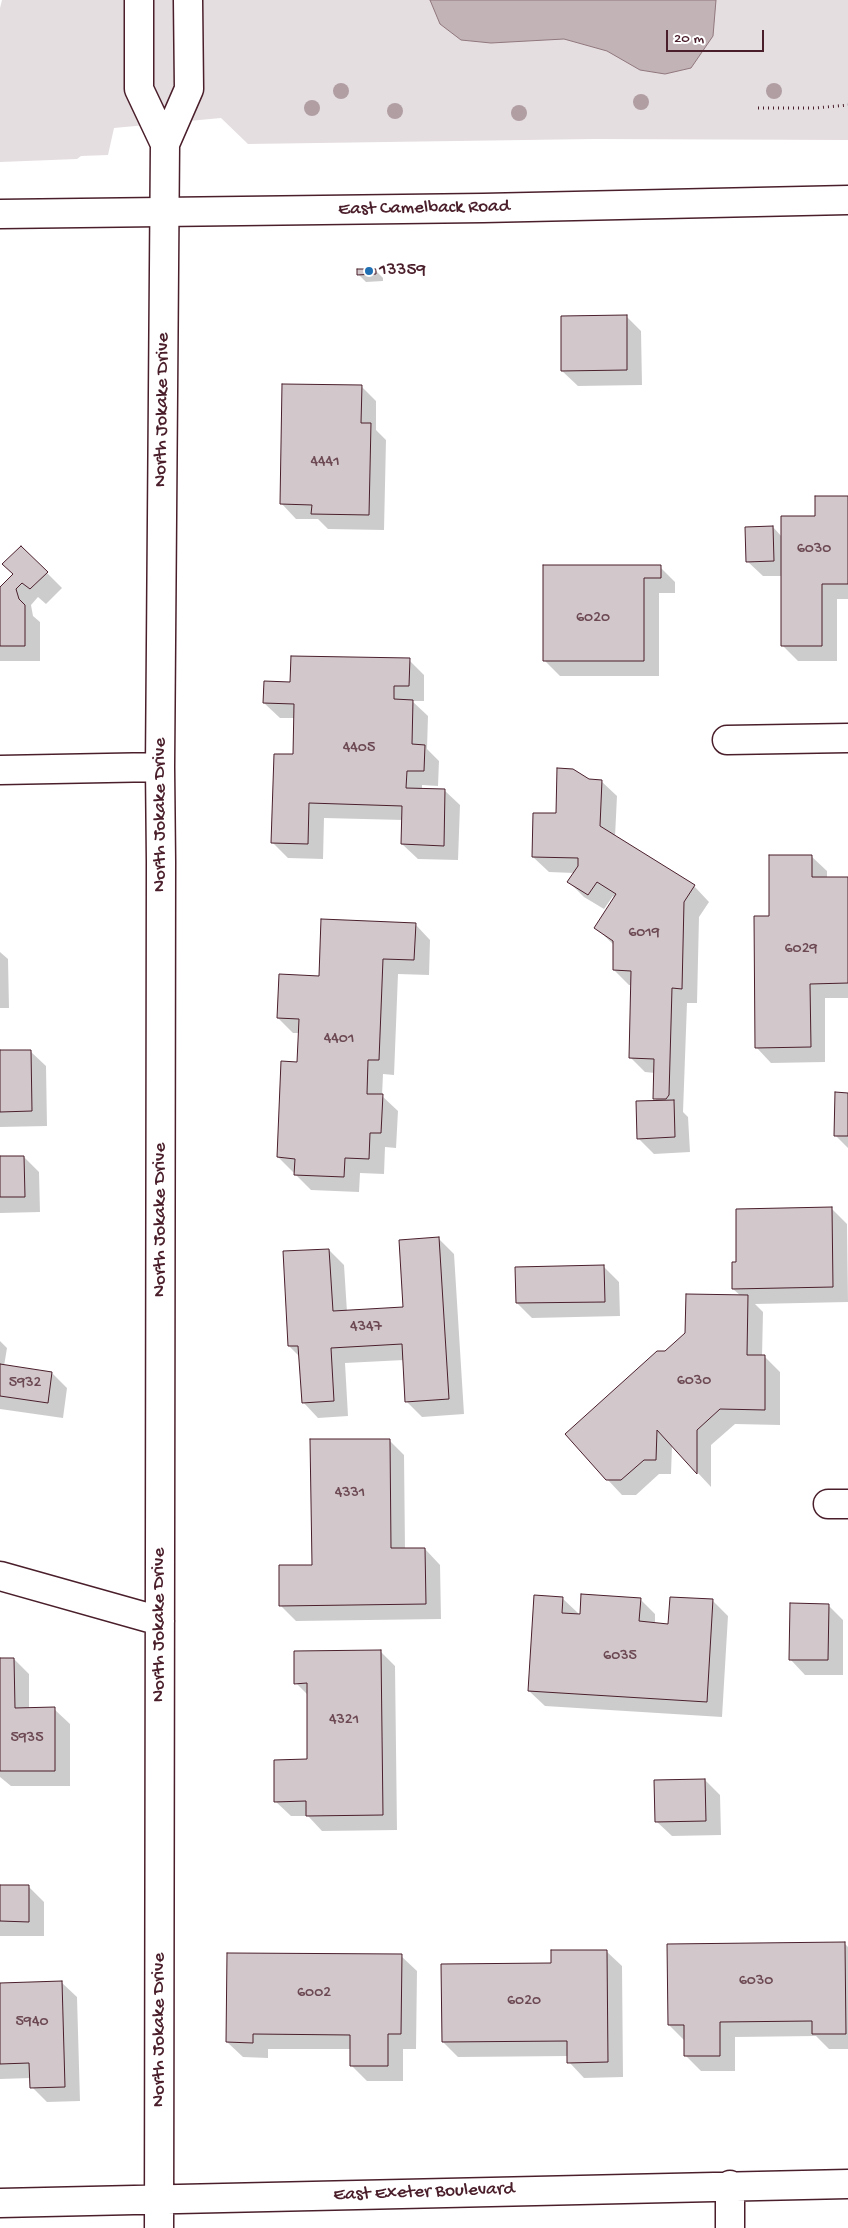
<!DOCTYPE html>
<html>
<head>
<meta charset="utf-8">
<style>
  body { margin:0 }
  #map { position:relative; width:848px; height:2228px; overflow:hidden; background:#fff; font-family:"Gochi Hand",sans-serif }
  canvas { display:block }
  .scale { position:absolute; left:666px; top:30px; width:98px; height:22px; box-sizing:border-box; border:2px solid #4a1f2b; border-top:0; padding-left:6px; font-size:15px; line-height:18px; white-space:nowrap; color:#4a1f2b; -webkit-text-stroke:4px #fff; paint-order:stroke }
</style>
</head>
<body>
<div id="map">
<canvas width="848" height="2228"></canvas>
<div class="scale">20 m</div>
</div>
<script>
const context = document.querySelector('canvas').getContext('2d');
context.lineJoin = 'round';
function fillPath(path, color) {
  context.fillStyle = color;
  context.fill(path, 'evenodd');
}
function poly(rows) {
  const path = new Path2D();
  for (const r of rows) {
    path.moveTo(r[0], r[1]);
    for (let i = 2; i < r.length; i += 2) path.lineTo(r[i], r[i + 1]);
  }
  return path;
}
function trace(path, color, width, dash) {
  context.strokeStyle = color;
  context.lineWidth = width;
  context.lineCap = dash ? 'butt' : 'round';
  context.setLineDash(dash || []);
  context.stroke(path);
}
function label(font, color, halo, rows, align = 'center') {
  context.font = font + ' "Gochi Hand",sans-serif';
  context.lineWidth = 5;
  context.setLineDash([]);
  context.textBaseline = 'middle';
  context.strokeStyle = halo;
  context.fillStyle = color;
  for (const [text, x, y, turn = 0] of rows) {
    context.save();
    context.translate(x, y);
    context.rotate((+turn || 0) * Math.PI / 180);
    context.textAlign = isNaN(turn) ? turn : align;
    if (halo) context.strokeText(text, 0, 0);
    context.fillText(text, 0, 0);
    context.restore();
  }
}
fillPath(poly([
  [2,0,848,0,848,140,594,139,248,144,221,118,114,128,108,155,81,156,77,159,0,162,0,8]
]), '#e5dee0');
const water = poly([
  [430,0,716,0,713,36,691,68,665,74,640,70,607,51,564,39,491,43,461,40,440,24,430,0]
]);
fillPath(water, '#c1b3b6');
trace(water, '#91787e', 1);
fillPath(poly([
  [375,270,383,278,383,281,366,282,358,274],
  [626,316,641,331,642,385,578,386,562,371],
  [361,386,376,401,376,430,386,440,384,530,328,529,318,519,296,519,281,503],
  [848,497,848,599,837,599,837,661,798,661,782,645,782,576,763,576,747,561,773,527,782,537],
  [21,547,62,588,46,604,38,597,31,605,33,616,40,622,40,661,0,661,0,589,14,574],
  [544,567,660,567,675,582,675,593,659,593,659,676,560,676,544,660],
  [409,660,424,675,424,701,412,701,428,716,427,749,439,761,438,786,422,785,422,789,444,790,460,805,458,860,418,859,402,844,403,820,324,818,323,859,288,858,273,843,294,756,295,718,280,718,264,703,292,683],
  [589,780,601,781,617,796,615,837,694,886,709,902,699,917,697,1003,687,1003,683,1112,688,1117,690,1152,654,1154,639,1139,658,1102,655,1098,655,1073,645,1072,630,1057,632,985,629,985,614,970,614,945,596,928,615,898,613,896,604,909,584,897,569,882,574,873,549,872,533,857,557,814],
  [811,856,827,871,827,879,848,878,848,998,825,998,825,1062,771,1063,756,1047,770,917],
  [415,924,430,940,429,975,398,974,394,1075,383,1074,382,1096,398,1111,396,1148,385,1147,384,1174,360,1173,359,1192,311,1190,278,1157,298,1063,300,1033,293,1033,278,1018,320,977],
  [0,952,8,959,9,1008,0,1008],
  [0,1051,30,1051,46,1066,47,1126,0,1127],
  [848,1094,848,1148,835,1135],
  [24,1157,39,1172,40,1212,0,1213,0,1158],
  [831,1208,847,1224,848,1302,755,1304,763,1312,762,1357,765,1357,780,1372,780,1425,735,1424,711,1445,711,1487,672,1445,671,1474,659,1474,636,1495,622,1495,607,1479,666,1352,741,1296,733,1289,738,1263],
  [439,1239,454,1254,464,1414,422,1417,406,1401,404,1360,345,1363,348,1416,318,1418,303,1402,300,1357,289,1346,329,1250,344,1265,347,1312,404,1309],
  [604,1267,619,1282,620,1316,532,1318,517,1303],
  [0,1341,7,1348,4,1366,52,1373,67,1388,63,1418,0,1409],
  [389,1440,404,1455,405,1549,425,1549,440,1565,441,1619,296,1621,280,1605,313,1566],
  [562,1598,578,1613,578,1616,640,1599,655,1614,655,1624,669,1625,713,1601,728,1616,722,1717,545,1706,529,1691],
  [828,1605,843,1620,843,1675,805,1675,790,1659],
  [380,1651,395,1666,397,1830,322,1831,308,1816,291,1816,275,1801,309,1760,308,1695,296,1683],
  [0,1659,14,1659,29,1674,29,1709,54,1709,70,1724,70,1786,11,1786,0,1777],
  [705,1780,720,1795,721,1835,672,1836,656,1821],
  [0,1886,29,1887,44,1902,44,1936,0,1936],
  [844,1943,848,1947,848,2049,829,2049,816,2036,735,2037,735,2071,701,2071,685,2055,684,2040,669,2025],
  [606,1951,622,1966,623,2077,584,2078,569,2062,569,2056,458,2057,443,2042,552,1964],
  [401,1956,417,1971,416,2049,403,2049,403,2081,367,2081,352,2066,352,2049,268,2049,268,2058,243,2057,227,2042],
  [61,1982,77,1997,80,2101,47,2102,32,2087,31,2078,0,2079,0,1984]
]), '#0003');
const building = poly([
  [357,269,376,269,376,274,357,275,357,269],
  [627,315,627,370,561,371,561,316,627,315],
  [282,384,362,385,361,423,371,423,369,515,311,514,312,505,280,504,282,384],
  [815,496,848,496,848,584,822,584,822,646,781,646,781,516,815,516,815,496],
  [773,526,774,561,746,562,745,527,773,526],
  [21,546,48,572,30,589,22,583,16,589,19,599,25,605,25,646,0,646,0,587,13,574,2,564,21,546],
  [543,565,661,565,661,578,644,578,644,661,543,661,543,565],
  [291,656,410,658,409,686,394,686,394,699,413,700,412,744,425,745,424,771,407,771,406,788,445,789,444,846,401,844,402,806,309,803,308,844,271,843,274,754,293,754,294,704,263,703,264,681,290,682,291,656],
  [557,768,573,769,589,779,602,780,600,826,695,885,684,902,682,989,672,988,669,1095,666,1099,653,1099,654,1059,629,1058,631,971,613,970,613,941,594,928,616,894,597,882,588,895,567,882,578,866,578,858,532,857,533,813,556,813,557,768],
  [769,855,812,855,812,877,848,877,848,983,810,984,811,1047,755,1048,754,916,769,916,769,855],
  [321,919,416,923,414,960,383,959,379,1060,368,1060,367,1094,383,1094,381,1133,370,1133,369,1159,345,1158,344,1177,294,1175,295,1159,277,1157,281,1061,297,1062,299,1019,277,1018,279,974,319,976,321,919],
  [0,1050,31,1050,32,1111,0,1112,0,1050],
  [835,1092,848,1093,848,1136,834,1136,835,1092],
  [674,1100,675,1137,637,1139,636,1101,674,1100],
  [0,1156,24,1156,25,1197,0,1197,0,1156],
  [832,1207,833,1287,732,1289,732,1262,736,1262,736,1209,832,1207],
  [439,1237,449,1399,405,1402,402,1344,331,1348,334,1401,302,1403,298,1346,288,1346,283,1251,329,1249,333,1311,403,1307,399,1240,439,1237],
  [604,1265,605,1302,516,1303,515,1267,604,1265],
  [686,1294,748,1295,747,1355,765,1355,765,1410,720,1409,697,1430,697,1474,657,1430,656,1460,644,1460,621,1480,606,1480,565,1434,657,1351,665,1351,685,1333,686,1294],
  [0,1364,52,1372,48,1403,0,1396,0,1364],
  [310,1439,390,1439,391,1548,425,1548,426,1604,279,1606,279,1565,312,1565,310,1439],
  [581,1594,641,1598,639,1621,668,1624,670,1597,713,1599,707,1702,528,1691,534,1595,563,1597,562,1613,580,1614,581,1594],
  [790,1603,829,1604,828,1660,789,1660,790,1603],
  [381,1650,383,1815,306,1816,306,1801,274,1802,274,1760,307,1759,307,1683,294,1684,294,1651,381,1650],
  [0,1658,14,1658,15,1708,55,1707,55,1771,0,1771,0,1658],
  [705,1779,706,1821,655,1822,654,1780,705,1779],
  [0,1885,29,1885,29,1922,0,1921,0,1885],
  [845,1942,846,2034,812,2034,812,2021,720,2022,720,2056,684,2056,684,2025,668,2025,667,1944,845,1942],
  [551,1950,607,1950,608,2062,567,2063,567,2041,442,2042,441,1964,551,1963,551,1950],
  [227,1953,402,1954,401,2034,388,2034,388,2066,350,2066,350,2035,253,2034,253,2043,226,2042,227,1953],
  [62,1981,65,2087,30,2088,29,2063,0,2064,0,1983,62,1981]
]);
fillPath(building, '#d2c7cb');
trace(building, '#4a1f2b', 1);
const street = poly([
  [139,0,139,89,165,144],
  [727,740,848,738],
  [0,770,160,767],
  [828,1504,848,1504],
  [0,1576,160,1621],
  [0,2203,848,2184],
  [159,2228,161,862,160,767,165,144,189,89,188,0],
  [730,2228,730,2185]
]);
const primary = poly([
  [0,214,483,208,848,200]
]);
trace(street, '#4a1f2b', 31);
trace(primary, '#4a1f2b', 31);
trace(poly([
  [758,108,816,108,848,105]
]), '#4a1f2b', 3, [1, 4]);
trace(street, '#fff', 28);
trace(primary, '#fff', 28);
context.fillStyle = '#b19ea3';
for (const [x, y] of [
  [341,91],
  [774,91],
  [641,102],
  [312,108],
  [395,111],
  [519,113]
]) {
  context.beginPath();
  context.arc(x, y, 8, 0, 2 * Math.PI);
  context.fill();
}
for (const [x, y, r, color] of [
  [369,271,5,"#1f6fb2"]
]) {
  const dot = new Path2D();
  dot.arc(x, y, r, 0, 2 * Math.PI);
  context.fillStyle = color;
  context.fill(dot);
  trace(dot, '#fff', 2);
}
label('16px', '#6c4953', null, [
  ["4441",325,463],
  ["6030",814,550],
  ["6020",593,619],
  ["4405",359,749],
  ["6019",644,934],
  ["6029",801,950],
  ["4401",339,1040],
  ["4347",366,1328],
  ["6030",694,1382],
  ["5932",25,1384],
  ["4331",350,1494],
  ["6035",620,1657],
  ["4321",344,1721],
  ["5935",27,1739],
  ["6030",756,1982],
  ["6002",314,1994],
  ["6020",524,2002],
  ["5940",32,2023]
]);
label('19px', '#4a1f2b', '#fff', [
  ["East Camelback Road",424,209,-1],
  ["North Jokake Drive",163,410,-89],
  ["North Jokake Drive",161,815,-90],
  ["North Jokake Drive",161,1220,-90],
  ["North Jokake Drive",160,1625,-90],
  ["North Jokake Drive",160,2030,-90],
  ["East Exeter Boulevard",424,2193,-2]
]);
label('19px', '#4a1f2b', '#fff', [
  ["13359",379,271]
], 'left');
</script>
</body>
</html>
